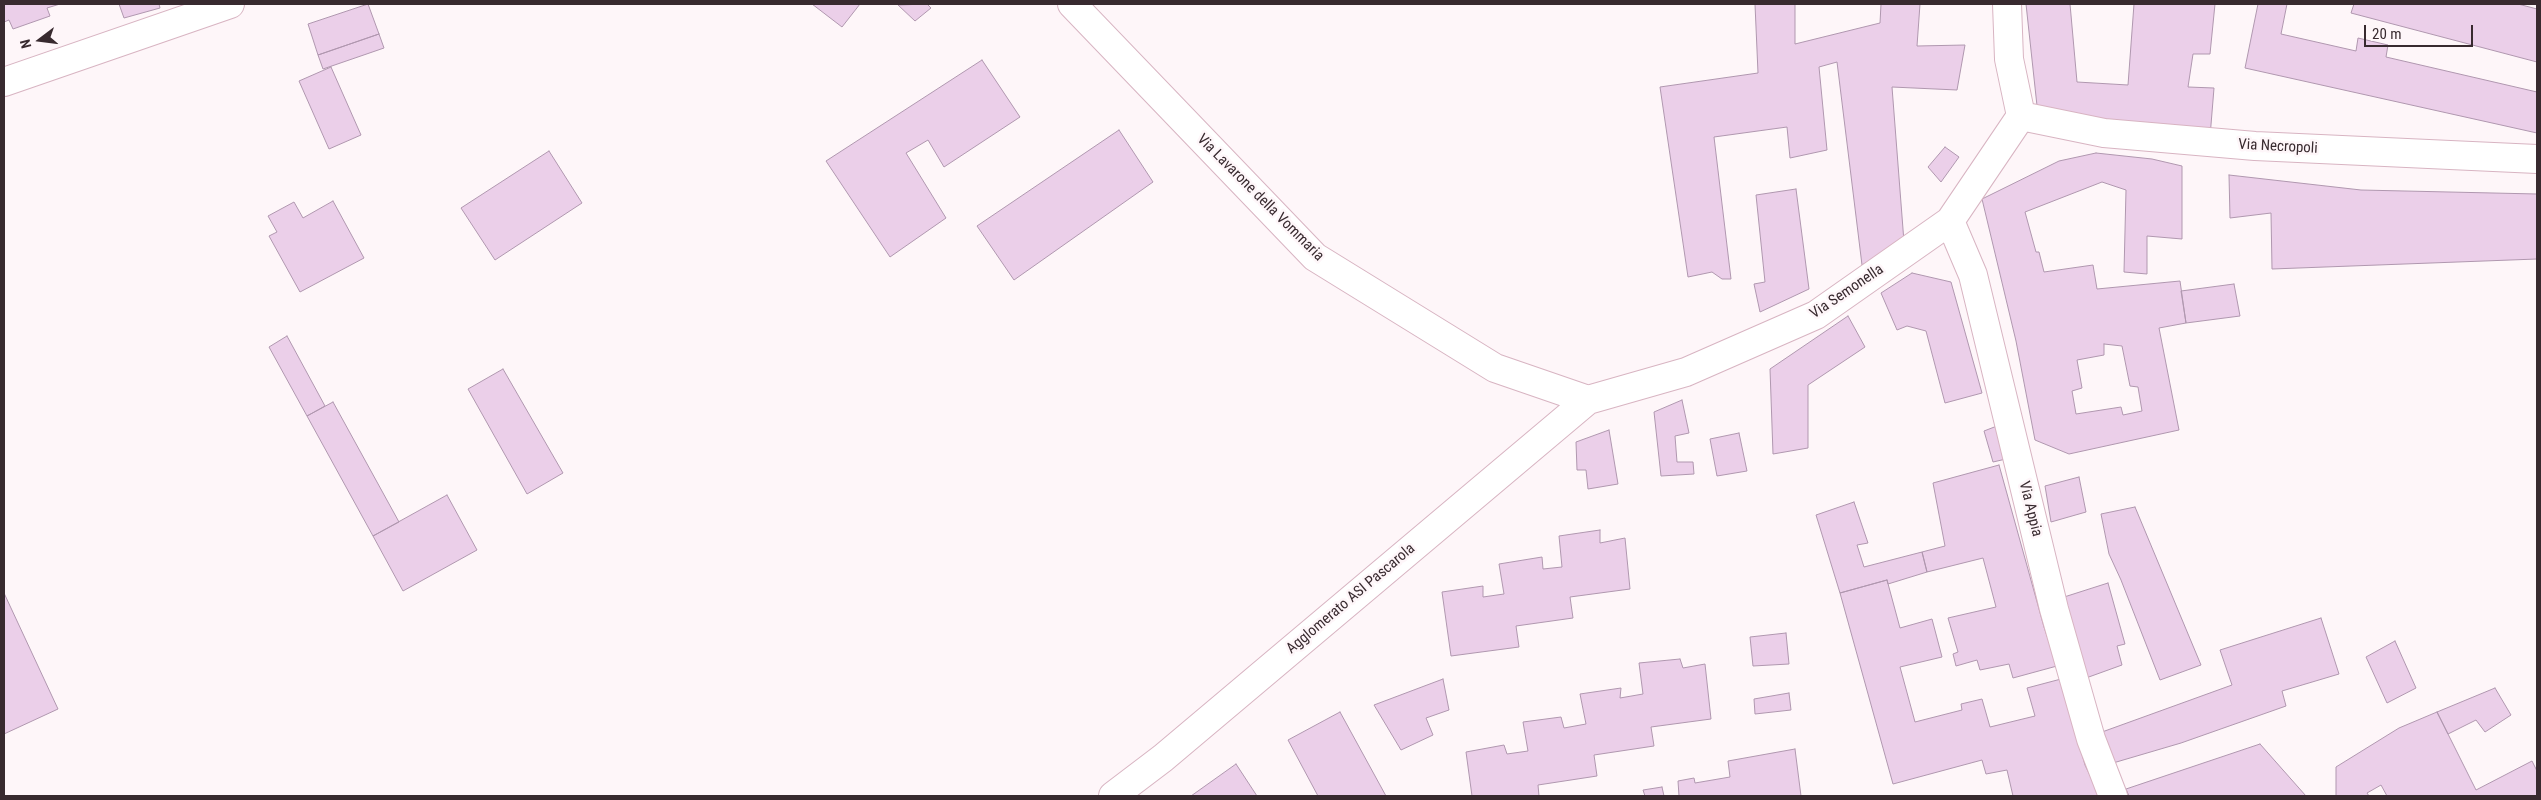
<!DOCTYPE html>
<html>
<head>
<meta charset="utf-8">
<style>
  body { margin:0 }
  #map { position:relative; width:2541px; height:800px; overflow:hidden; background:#fef6f9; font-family:"Roboto Condensed",sans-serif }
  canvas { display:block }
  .frame { position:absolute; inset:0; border:5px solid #382a2f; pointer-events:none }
  .north { position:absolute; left:15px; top:15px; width:50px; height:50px; -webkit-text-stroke:4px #fef6f9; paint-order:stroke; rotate:255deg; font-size:14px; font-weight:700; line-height:20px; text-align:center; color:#382a2f }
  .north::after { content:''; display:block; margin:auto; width:18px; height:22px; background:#382a2f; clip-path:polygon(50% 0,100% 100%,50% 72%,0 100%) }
  .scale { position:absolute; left:2364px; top:25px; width:109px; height:22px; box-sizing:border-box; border:2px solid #382a2f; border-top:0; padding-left:6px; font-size:15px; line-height:18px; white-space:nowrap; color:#382a2f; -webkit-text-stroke:4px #fef6f9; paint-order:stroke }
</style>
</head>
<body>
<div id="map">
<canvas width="2541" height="800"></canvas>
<div class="frame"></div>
<div class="north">N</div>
<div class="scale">20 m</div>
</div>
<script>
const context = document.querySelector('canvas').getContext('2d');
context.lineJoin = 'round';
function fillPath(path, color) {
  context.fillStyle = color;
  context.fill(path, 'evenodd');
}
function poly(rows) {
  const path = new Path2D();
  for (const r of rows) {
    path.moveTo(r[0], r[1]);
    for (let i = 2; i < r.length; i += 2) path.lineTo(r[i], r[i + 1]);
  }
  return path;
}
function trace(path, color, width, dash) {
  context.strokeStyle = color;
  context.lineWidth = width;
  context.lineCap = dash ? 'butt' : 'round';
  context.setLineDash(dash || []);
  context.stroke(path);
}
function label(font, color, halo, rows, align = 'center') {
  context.font = font + ' "Roboto Condensed",sans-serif';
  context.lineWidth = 5;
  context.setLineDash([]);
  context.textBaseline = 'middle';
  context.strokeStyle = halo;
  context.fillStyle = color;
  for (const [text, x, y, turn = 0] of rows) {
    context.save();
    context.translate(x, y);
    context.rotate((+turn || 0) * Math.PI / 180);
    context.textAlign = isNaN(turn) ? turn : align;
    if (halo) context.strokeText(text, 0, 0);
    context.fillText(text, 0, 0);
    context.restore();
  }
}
const building = poly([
  [4,4,60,4,47,8,50,16,13,29,9,20,4,22,4,4],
  [119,4,159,4,160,8,124,18,119,4],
  [368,4,379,34,318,55,308,24,368,4],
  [812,4,860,4,842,27,812,4],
  [927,4,931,8,915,21,898,5,927,4],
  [1755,4,1795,4,1795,44,1880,23,1881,4,1920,4,1917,46,1965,45,1957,90,1892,87,1904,242,1862,265,1837,62,1819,67,1827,150,1790,158,1787,127,1714,137,1731,279,1722,279,1712,272,1688,277,1660,87,1758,73,1755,4],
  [2026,4,2070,4,2077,82,2128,85,2134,4,2215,4,2210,54,2193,54,2188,87,2214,88,2210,137,2038,115,2026,4],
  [2258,4,2287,4,2281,34,2356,51,2358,38,2388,45,2386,57,2537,92,2537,133,2245,68,2258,4],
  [2354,4,2518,4,2537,9,2537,62,2351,13,2354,4],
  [379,34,384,48,323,69,318,55,379,34],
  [982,60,1020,117,944,167,928,140,906,153,946,218,890,257,826,161,982,60],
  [331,67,361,135,329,149,299,81,331,67],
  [1119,130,1153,182,1014,280,977,226,1119,130],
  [1945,147,1959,157,1941,182,1928,167,1945,147],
  [549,151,582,203,495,260,461,208,549,151],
  [2096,153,2152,159,2182,166,2182,239,2147,236,2147,274,2124,272,2126,190,2102,182,2025,212,2036,252,2039,252,2044,272,2093,265,2097,289,2180,281,2186,323,2159,328,2179,430,2069,454,2035,440,2016,341,1982,199,2059,161,2096,153],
  [2104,344,2122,346,2130,386,2138,387,2142,411,2123,415,2121,407,2076,414,2072,391,2082,388,2077,360,2104,355,2104,344],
  [2229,175,2361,190,2537,194,2537,259,2272,269,2271,213,2230,218,2229,175],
  [1796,189,1809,289,1760,312,1754,284,1765,282,1756,195,1796,189],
  [333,201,364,258,300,292,269,236,277,232,268,216,294,202,303,218,333,201],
  [1912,273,1951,282,1982,393,1945,403,1926,331,1907,326,1897,330,1881,293,1912,273],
  [2234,284,2240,316,2186,323,2181,291,2234,284],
  [1848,316,1865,347,1808,385,1808,448,1773,454,1770,369,1848,316],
  [287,336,325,406,307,416,269,347,287,336],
  [503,369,563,473,527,494,468,389,503,369],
  [1682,400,1689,433,1675,436,1677,462,1693,462,1694,474,1661,476,1654,412,1682,400],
  [333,402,399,522,373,536,307,416,333,402],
  [1997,426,2006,459,1993,462,1984,431,1997,426],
  [1609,430,1618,484,1588,489,1586,470,1577,470,1576,442,1609,430],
  [1739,433,1747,471,1717,476,1710,439,1739,433],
  [1999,465,2044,627,2057,666,2013,678,2009,664,1980,670,1977,660,1956,666,1953,654,1958,652,1948,618,1996,607,1983,558,1927,572,1922,552,1945,546,1933,483,1999,465],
  [2079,477,2086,512,2051,522,2045,486,2079,477],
  [447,495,477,550,403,591,373,536,447,495],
  [1854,502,1868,543,1857,545,1864,567,1922,552,1927,572,1888,584,1887,580,1840,593,1816,515,1854,502],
  [2135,507,2201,665,2160,680,2121,580,2109,554,2101,514,2135,507],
  [1600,530,1600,543,1625,538,1630,589,1570,597,1573,618,1516,626,1519,647,1451,656,1442,592,1483,586,1483,597,1504,594,1499,564,1542,557,1543,569,1562,567,1559,536,1600,530],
  [1887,580,1900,628,1932,619,1942,657,1900,667,1915,722,1962,710,1961,704,1982,699,1990,727,2035,716,2027,688,2061,679,2085,765,2100,796,2013,796,2007,770,1986,774,1982,760,1893,784,1840,593,1887,580],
  [2108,583,2125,644,2117,646,2122,665,2086,678,2061,598,2108,583],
  [4,593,58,709,4,734,4,593],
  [2321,618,2339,674,2282,691,2286,706,2181,743,2113,763,2102,732,2232,685,2220,650,2321,618],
  [1786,633,1789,664,1753,666,1750,637,1786,633],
  [2395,641,2416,688,2387,703,2366,657,2395,641],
  [1680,659,1683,668,1705,664,1711,719,1651,727,1654,746,1594,755,1597,776,1538,785,1539,796,1472,796,1466,752,1504,745,1507,754,1528,751,1523,722,1561,717,1564,728,1586,724,1580,694,1621,688,1620,698,1643,694,1639,663,1680,659],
  [1443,679,1449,710,1426,718,1433,735,1401,750,1374,705,1443,679],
  [2495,688,2511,715,2485,732,2476,720,2448,734,2437,712,2495,688],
  [1789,693,1791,710,1755,714,1754,699,1789,693],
  [1340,712,1386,796,1318,796,1288,740,1340,712],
  [2437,712,2476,790,2532,761,2537,771,2537,796,2387,796,2381,785,2367,793,2369,796,2336,796,2336,767,2399,728,2437,712],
  [2260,744,2306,796,2129,796,2126,789,2260,744],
  [1795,749,1801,796,1679,796,1678,781,1694,778,1695,783,1730,777,1728,761,1795,749],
  [1236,764,1257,796,1191,796,1236,764],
  [1662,787,1664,796,1645,796,1643,790,1662,787]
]);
fillPath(building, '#ebcfe9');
trace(building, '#b097af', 1);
const minor = poly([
  [1072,4,1315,257,1495,368,1588,400],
  [2007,4,2009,59,2021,116],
  [4,82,230,4],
  [2021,116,2104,133,2255,146,2537,159],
  [1950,221,1973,275,2054,609,2091,739,2113,796],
  [1113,796,1163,758,1588,400,1686,372,1816,315,1950,221,2021,116]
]);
trace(minor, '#d8b4c2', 30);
trace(minor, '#fff', 28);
label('15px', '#382a2f', '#fef6f9', [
  ["Via Necropoli",2278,147,3],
  ["Via Lavarone della Vommaria",1260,198,45],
  ["Via Semonella",1847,292,-34],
  ["Via Appia",2030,509,76],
  ["Agglomerato ASI Pascarola",1351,599,-40]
]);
</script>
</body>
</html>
